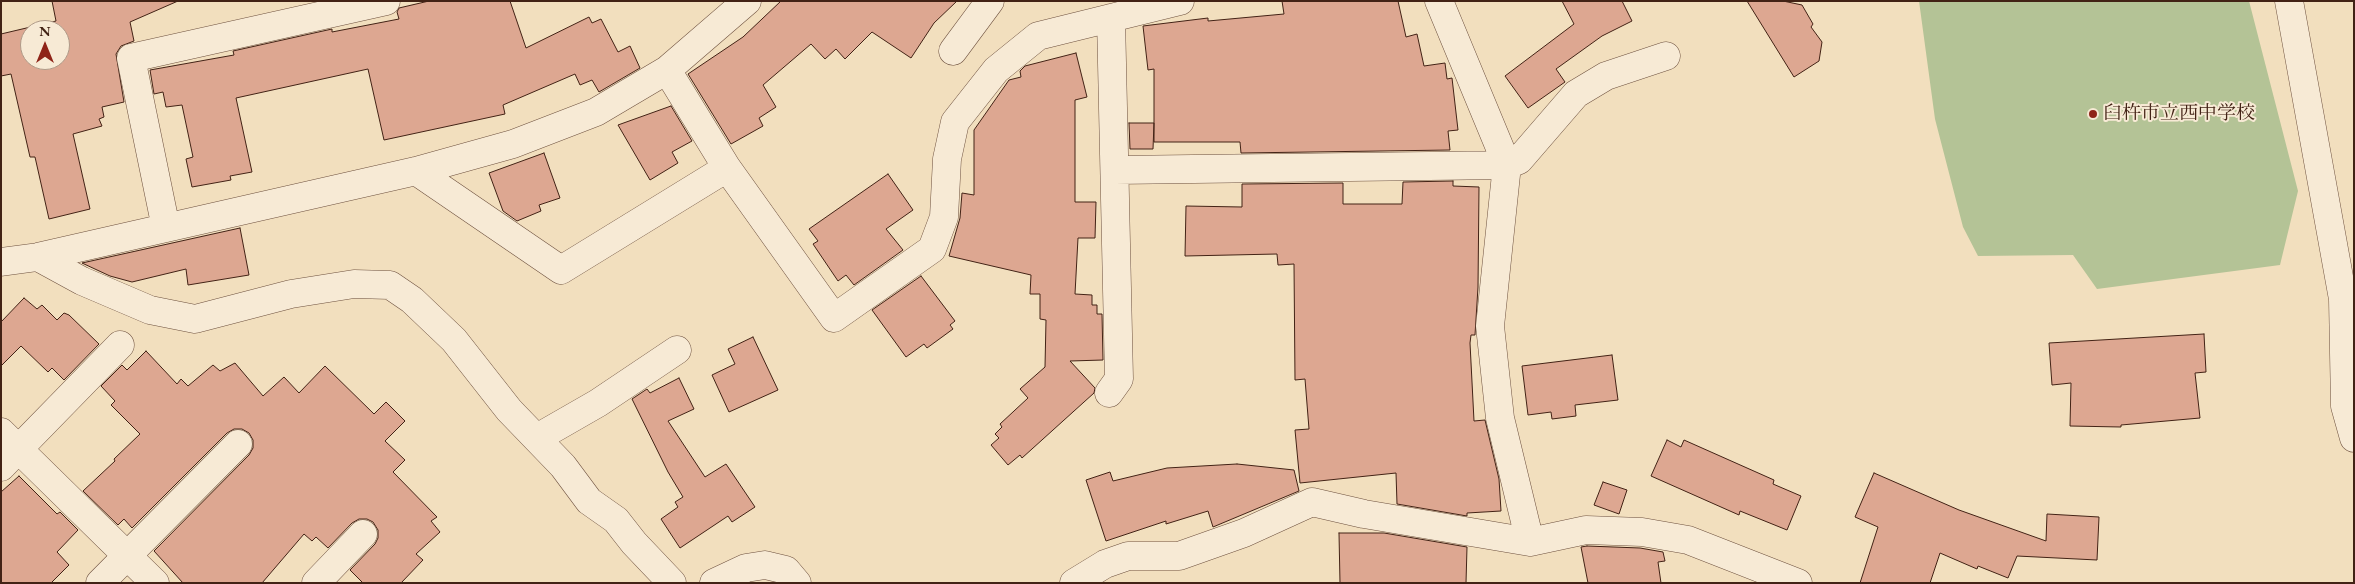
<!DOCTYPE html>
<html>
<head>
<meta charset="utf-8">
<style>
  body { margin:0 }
  #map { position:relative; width:2355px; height:584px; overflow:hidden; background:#f2dfbe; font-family:"EB Garamond",serif }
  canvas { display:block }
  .frame { position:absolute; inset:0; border:2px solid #422215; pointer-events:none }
  .north { position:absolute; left:20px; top:20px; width:50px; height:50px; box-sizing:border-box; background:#f7ead5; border:1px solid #af9a88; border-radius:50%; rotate:0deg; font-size:14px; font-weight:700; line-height:20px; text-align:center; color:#422215 }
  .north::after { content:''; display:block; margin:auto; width:18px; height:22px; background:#8f2418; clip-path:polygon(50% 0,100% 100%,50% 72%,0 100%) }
</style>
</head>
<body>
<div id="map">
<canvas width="2355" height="584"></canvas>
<div class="frame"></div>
<div class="north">N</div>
</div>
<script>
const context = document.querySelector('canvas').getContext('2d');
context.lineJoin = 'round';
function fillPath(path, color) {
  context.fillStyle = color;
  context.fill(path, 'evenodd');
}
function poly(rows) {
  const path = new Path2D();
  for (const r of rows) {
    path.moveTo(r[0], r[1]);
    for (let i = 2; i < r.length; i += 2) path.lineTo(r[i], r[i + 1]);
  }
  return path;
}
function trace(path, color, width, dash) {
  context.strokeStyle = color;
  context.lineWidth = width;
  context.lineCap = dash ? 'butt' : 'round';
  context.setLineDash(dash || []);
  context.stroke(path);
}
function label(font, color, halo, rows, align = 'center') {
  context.font = font + ' "EB Garamond","Noto Serif JP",serif';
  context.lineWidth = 4;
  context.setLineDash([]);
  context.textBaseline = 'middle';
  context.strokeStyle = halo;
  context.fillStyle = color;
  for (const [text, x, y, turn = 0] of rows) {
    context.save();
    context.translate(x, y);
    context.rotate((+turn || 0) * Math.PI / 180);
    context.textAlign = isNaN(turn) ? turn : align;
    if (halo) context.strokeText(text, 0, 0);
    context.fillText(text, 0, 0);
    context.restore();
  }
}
fillPath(poly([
  [1919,1,2249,1,2298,191,2280,265,2097,289,2073,255,1978,256,1963,227,1935,119]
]), '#b4c396');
const building = poly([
  [52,1,178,1,130,22,134,41,121,46,116,54,124,102,102,107,104,117,99,119,102,126,73,134,90,209,49,219,35,157,30,157,11,74,1,76,1,34,56,21,52,1],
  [30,30,60,30,60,60,30,60,30,30],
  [429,1,510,1,526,48,589,17,592,23,601,19,618,52,630,46,640,68,599,92,592,80,580,85,575,74,503,105,505,114,384,140,368,69,236,98,252,172,230,176,231,180,192,187,186,159,193,157,182,105,166,107,163,92,154,94,150,70,234,55,233,51,332,29,332,32,399,19,397,12,399,8,429,1],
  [781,1,957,1,934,23,911,58,872,32,845,59,836,49,825,59,811,44,763,85,776,107,759,118,763,126,731,144,688,74,743,37,781,1],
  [1282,1,1398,1,1406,37,1417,34,1424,66,1445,63,1447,79,1452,78,1458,130,1448,131,1450,150,1241,153,1240,142,1154,142,1154,69,1148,70,1143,26,1208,18,1208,21,1284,14,1282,1],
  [1562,1,1622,1,1632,21,1602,36,1556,69,1565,82,1528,108,1505,76,1574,24,1562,1],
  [1747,1,1783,1,1802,5,1813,24,1811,27,1822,42,1819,61,1794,77,1747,1],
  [1076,53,1087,97,1075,100,1075,202,1096,202,1095,238,1078,238,1075,294,1092,295,1092,305,1097,305,1097,314,1102,314,1103,360,1070,361,1095,388,1094,393,1022,458,1020,455,1008,465,991,445,999,438,995,434,1002,427,1000,424,1028,398,1020,389,1045,367,1046,320,1040,319,1040,294,1030,294,1031,275,949,256,960,218,962,193,974,195,974,130,1009,80,1021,77,1020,71,1025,66,1076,53],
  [671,106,692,141,672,152,678,163,650,180,618,125,671,106],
  [1129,123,1154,123,1153,149,1130,149,1129,123],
  [544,153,560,198,539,205,541,211,517,221,503,211,489,173,544,153],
  [888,174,913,210,886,229,903,250,854,285,846,275,838,281,813,244,818,241,809,229,888,174],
  [1453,181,1453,186,1479,187,1478,287,1475,335,1471,335,1470,343,1474,421,1485,420,1499,479,1501,511,1467,513,1467,516,1397,504,1396,473,1300,483,1295,430,1309,429,1305,379,1295,380,1294,264,1278,265,1277,254,1185,256,1186,206,1242,207,1242,184,1343,183,1343,204,1402,204,1403,182,1453,181],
  [240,228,249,275,188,285,186,269,132,282,110,276,82,263,240,228],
  [921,276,955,321,950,325,953,329,927,348,924,344,906,357,872,310,921,276],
  [24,298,37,309,42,305,57,320,64,313,69,315,99,344,64,380,52,368,48,372,21,346,1,366,1,322,24,298],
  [2204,334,2206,372,2195,373,2200,418,2121,425,2121,427,2070,426,2071,383,2052,385,2049,343,2204,334],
  [753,337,778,390,729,412,712,375,735,364,728,349,753,337],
  [146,351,177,384,181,379,188,386,213,365,220,371,235,363,263,396,284,377,299,393,325,366,374,414,386,402,405,421,385,441,405,460,393,472,437,517,431,521,440,532,416,554,423,560,401,583,363,583,350,570,375,544,378,538,378,530,373,522,367,519,359,519,352,523,328,548,316,537,312,541,304,534,262,583,183,583,154,551,249,455,253,448,253,440,249,433,242,429,234,429,227,433,132,528,124,519,118,525,83,491,115,461,114,459,140,434,111,405,115,401,101,386,122,365,127,370,146,351],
  [1612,355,1618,400,1575,405,1576,416,1552,419,1551,412,1528,415,1522,366,1612,355],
  [679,378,694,409,668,421,705,477,726,464,755,507,732,522,728,516,680,548,661,519,678,507,675,502,683,497,668,472,632,399,647,389,650,393,679,378],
  [1667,440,1681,447,1684,440,1774,480,1773,484,1801,496,1787,530,1740,511,1739,515,1651,476,1667,440],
  [1237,464,1294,470,1299,491,1213,527,1208,511,1166,524,1166,521,1106,541,1086,480,1110,472,1113,481,1167,468,1237,464],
  [1874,473,1959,510,2046,541,2047,514,2099,517,2097,560,2017,556,2008,578,1978,566,1977,569,1940,553,1930,583,1860,583,1878,527,1855,517,1874,473],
  [19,476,57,514,60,512,78,530,57,552,69,565,51,583,1,583,1,492,19,476],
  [1603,482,1627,490,1619,514,1594,505,1603,482],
  [1339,533,1384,533,1467,547,1466,583,1340,583,1339,533],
  [1587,546,1640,548,1663,552,1665,561,1658,562,1661,583,1588,583,1581,547,1587,546]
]);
fillPath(building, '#dda791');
trace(building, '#422215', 1);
const minor = poly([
  [1439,1,1507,165,1490,326,1500,418,1530,542],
  [2289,1,2343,299,2345,406,2354,438],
  [953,51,990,1],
  [667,70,727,168,834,318,932,249,944,217,947,159,955,122,996,70,1038,36,1180,1],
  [1115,170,1507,165,1519,160,1576,94,1606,76,1666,56],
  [416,171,561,270,727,168],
  [166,228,131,58,386,1],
  [38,257,82,281,150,310,195,319,291,294,354,284,390,285,412,300,454,340,509,410,563,466,589,501,616,520,634,543,672,583],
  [1,262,38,257,416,171,513,144,596,112,667,70,747,1],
  [1109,393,1119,379,1111,18],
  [1,432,155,583],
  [537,438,598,403,677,350],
  [1,467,120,345],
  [100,583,238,444],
  [316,583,363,534],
  [714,583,746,568,765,565,786,570,797,583],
  [1074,583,1105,564,1128,556,1179,556,1244,533,1312,502,1364,514,1530,542,1586,530,1642,532,1688,540,1798,583]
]);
trace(minor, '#6e513f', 29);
trace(minor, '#f7ead5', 28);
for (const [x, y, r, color] of [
  [2093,114,5,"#8f2418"]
]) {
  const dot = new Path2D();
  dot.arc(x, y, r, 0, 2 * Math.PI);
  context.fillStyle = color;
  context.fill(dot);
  trace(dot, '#f7ead5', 2);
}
label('19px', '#422215', '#f7ead5', [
  ["臼杵市立西中学校",2103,114]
], 'left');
</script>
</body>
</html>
